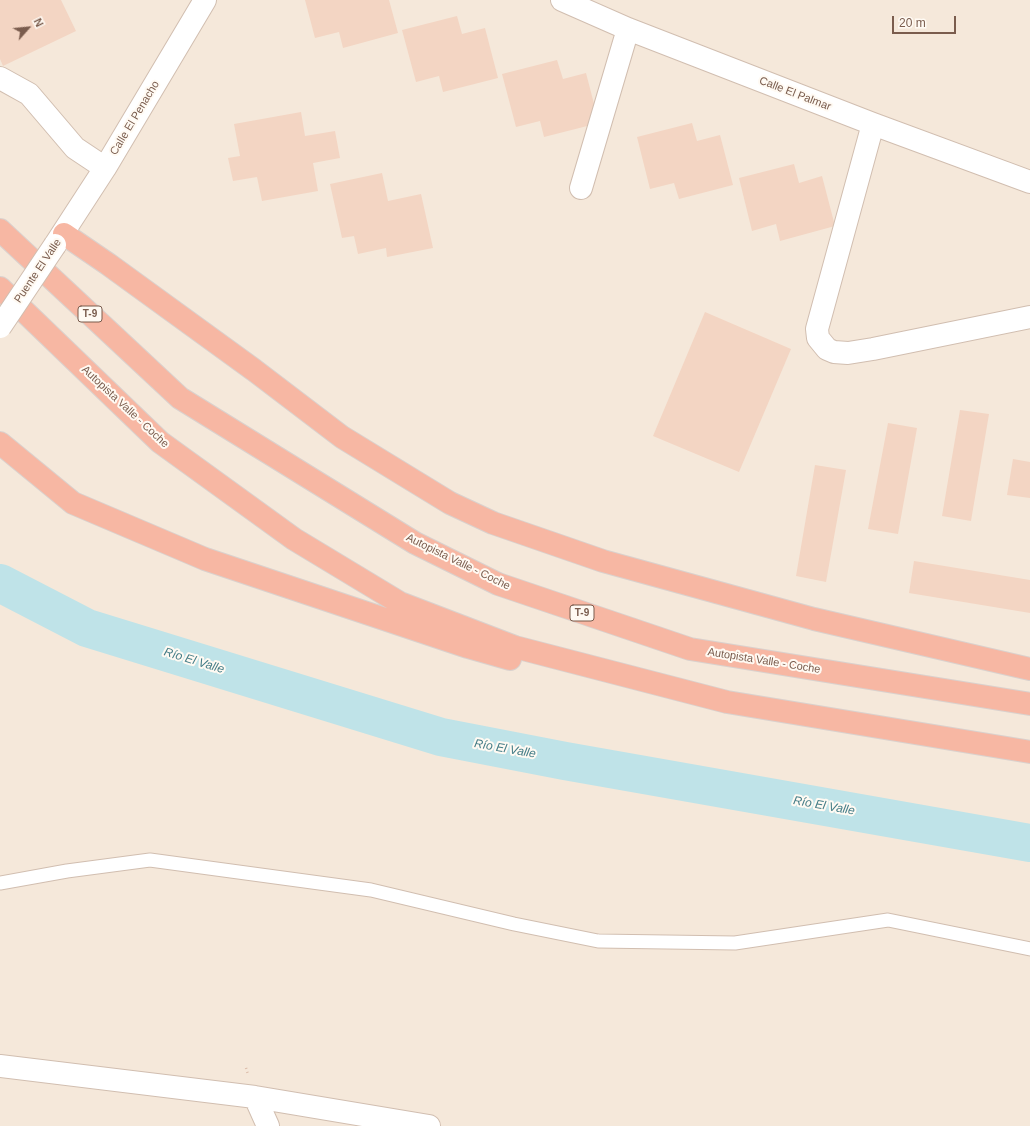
<!DOCTYPE html>
<html>
<head>
<meta charset="utf-8">
<style>
  body { margin:0 }
  #map { position:relative; width:1030px; height:1126px; overflow:hidden; background:#fdf6ec; font-family:Helvetica,sans-serif }
  canvas { display:block }
  .north { position:absolute; left:8px; top:8px; width:40px; height:40px; -webkit-text-stroke:3px #fffaf3; paint-order:stroke; rotate:63deg; font-size:11px; font-weight:700; line-height:16px; text-align:center; color:#7a5c4d }
  .north::after { content:''; display:block; margin:auto; width:14px; height:18px; background:#7a5c4d; clip-path:polygon(50% 0,100% 100%,50% 72%,0 100%) }
  .scale { position:absolute; left:892px; top:16px; width:64px; height:18px; box-sizing:border-box; border:2px solid #7a5c4d; border-top:0; padding-left:5px; font-size:12px; line-height:14px; white-space:nowrap; color:#7a5c4d; -webkit-text-stroke:3px #fffaf3; paint-order:stroke }
</style>
</head>
<body>
<div id="map">
<canvas width="1030" height="1126"></canvas>
<div class="north">N</div>
<div class="scale">20 m</div>
</div>
<script>
const context = document.querySelector('canvas').getContext('2d');
context.lineJoin = 'round';
function fillPath(path, color) {
  context.fillStyle = color;
  context.fill(path, 'evenodd');
}
function poly(rows) {
  const path = new Path2D();
  for (const r of rows) {
    path.moveTo(r[0], r[1]);
    for (let i = 2; i < r.length; i += 2) path.lineTo(r[i], r[i + 1]);
  }
  return path;
}
function trace(path, color, width, dash) {
  context.strokeStyle = color;
  context.lineWidth = width;
  context.lineCap = dash ? 'butt' : 'round';
  context.setLineDash(dash || []);
  context.stroke(path);
}
function label(font, color, halo, rows, align = 'center') {
  context.font = font + ' Helvetica,sans-serif';
  context.lineWidth = 4;
  context.setLineDash([]);
  context.textBaseline = 'middle';
  context.strokeStyle = halo;
  context.fillStyle = color;
  for (const [text, x, y, turn = 0] of rows) {
    context.save();
    context.translate(x, y);
    context.rotate((+turn || 0) * Math.PI / 180);
    context.textAlign = isNaN(turn) ? turn : align;
    if (halo) context.strokeText(text, 0, 0);
    context.fillText(text, 0, 0);
    context.restore();
  }
}
fillPath(poly([
  [0,0,1030,0,1030,1126,0,1126]
]), '#f5e8da');
trace(poly([
  [0,583,87,628,441,737,565,761,1030,843]
]), '#bfe3e8', 38);
fillPath(poly([
  [0,0,61,0,76,31,3,66,0,59],
  [305,0,389,0,398,33,343,48,339,32,315,38],
  [457,16,462,34,485,28,498,78,443,92,439,76,416,82,402,30],
  [557,60,563,79,586,73,599,123,544,137,540,121,516,127,502,74],
  [301,112,305,136,335,131,340,158,313,163,318,191,262,201,257,177,233,181,228,158,240,156,234,124],
  [692,123,697,141,720,135,733,185,679,199,674,183,650,189,637,137],
  [794,164,799,183,822,176,835,226,780,241,776,224,752,231,739,178],
  [382,173,388,201,421,194,433,248,387,257,386,248,358,254,354,236,342,238,330,184],
  [705,312,791,349,739,472,653,436],
  [960,410,989,414,971,521,942,516],
  [888,423,917,428,898,534,868,529],
  [1013,459,1030,462,1030,498,1007,495],
  [815,465,846,470,826,582,796,576],
  [914,561,1030,580,1030,613,909,593]
]), '#f3d5c3');
const lane = poly([
  [0,883,67,871,150,860,371,890,514,924,598,941,735,943,888,920,1030,949]
]);
const street = poly([
  [562,0,628,29,873,124,1030,182],
  [0,78,29,94,75,148,105,168],
  [873,124,817,329,818,338,827,349,834,352,848,353,873,349,1030,317],
  [581,188,628,29],
  [55,245,105,168,205,0],
  [0,1066,255,1097,429,1126],
  [255,1097,268,1126]
]);
const highway = poly([
  [0,230,180,398,415,543,498,584,690,649,1030,704],
  [64,234,108,264,254,370,342,437,450,503,493,523,603,561,814,619,1030,669],
  [0,288,160,442,294,539,400,603,515,647,727,702,1030,752],
  [0,443,73,503,205,559,468,647,510,659]
]);
trace(lane, '#d1beb0', 15);
trace(street, '#d1beb0', 24);
trace(highway, '#dad1cd', 24);
trace(poly([
  [246,1068,248,1074]
]), '#d9b8a5', 2.5, [1, 3]);
trace(lane, '#fff', 13);
trace(street, '#fff', 22);
trace(highway, '#f7b7a3', 22);
const streetBridge = poly([
  [0,327,55,245]
]);
trace(streetBridge, '#d1beb0', 24, []);
trace(streetBridge, '#fff', 22);
for (const [x, y, w] of [
  [90,314,24],
  [582,613,24]
]) {
  const box = new Path2D();
  box.roundRect(x - w / 2, y - 8, w, 16, 3);
  context.fillStyle = '#fffaf3';
  context.fill(box);
  trace(box, '#7a5c4d', 1);
}
label('bold 10px', '#7a5c4d', null, [
  ["T-9",90,314],
  ["T-9",582,613]
]);
label('11px', '#7a5c4d', '#fffaf3', [
  ["Calle El Palmar",795,94,21],
  ["Calle El Penacho",135,118,-59],
  ["Puente El Valle",38,271,-56],
  ["Autopista Valle - Coche",125,407,43],
  ["Autopista Valle - Coche",458,562,26],
  ["Autopista Valle - Coche",764,661,9]
]);
label('italic 12px', '#437c86', '#fffaf3', [
  ["Río El Valle",194,661,17],
  ["Río El Valle",505,749,10],
  ["Río El Valle",824,806,10]
]);
</script>
</body>
</html>
